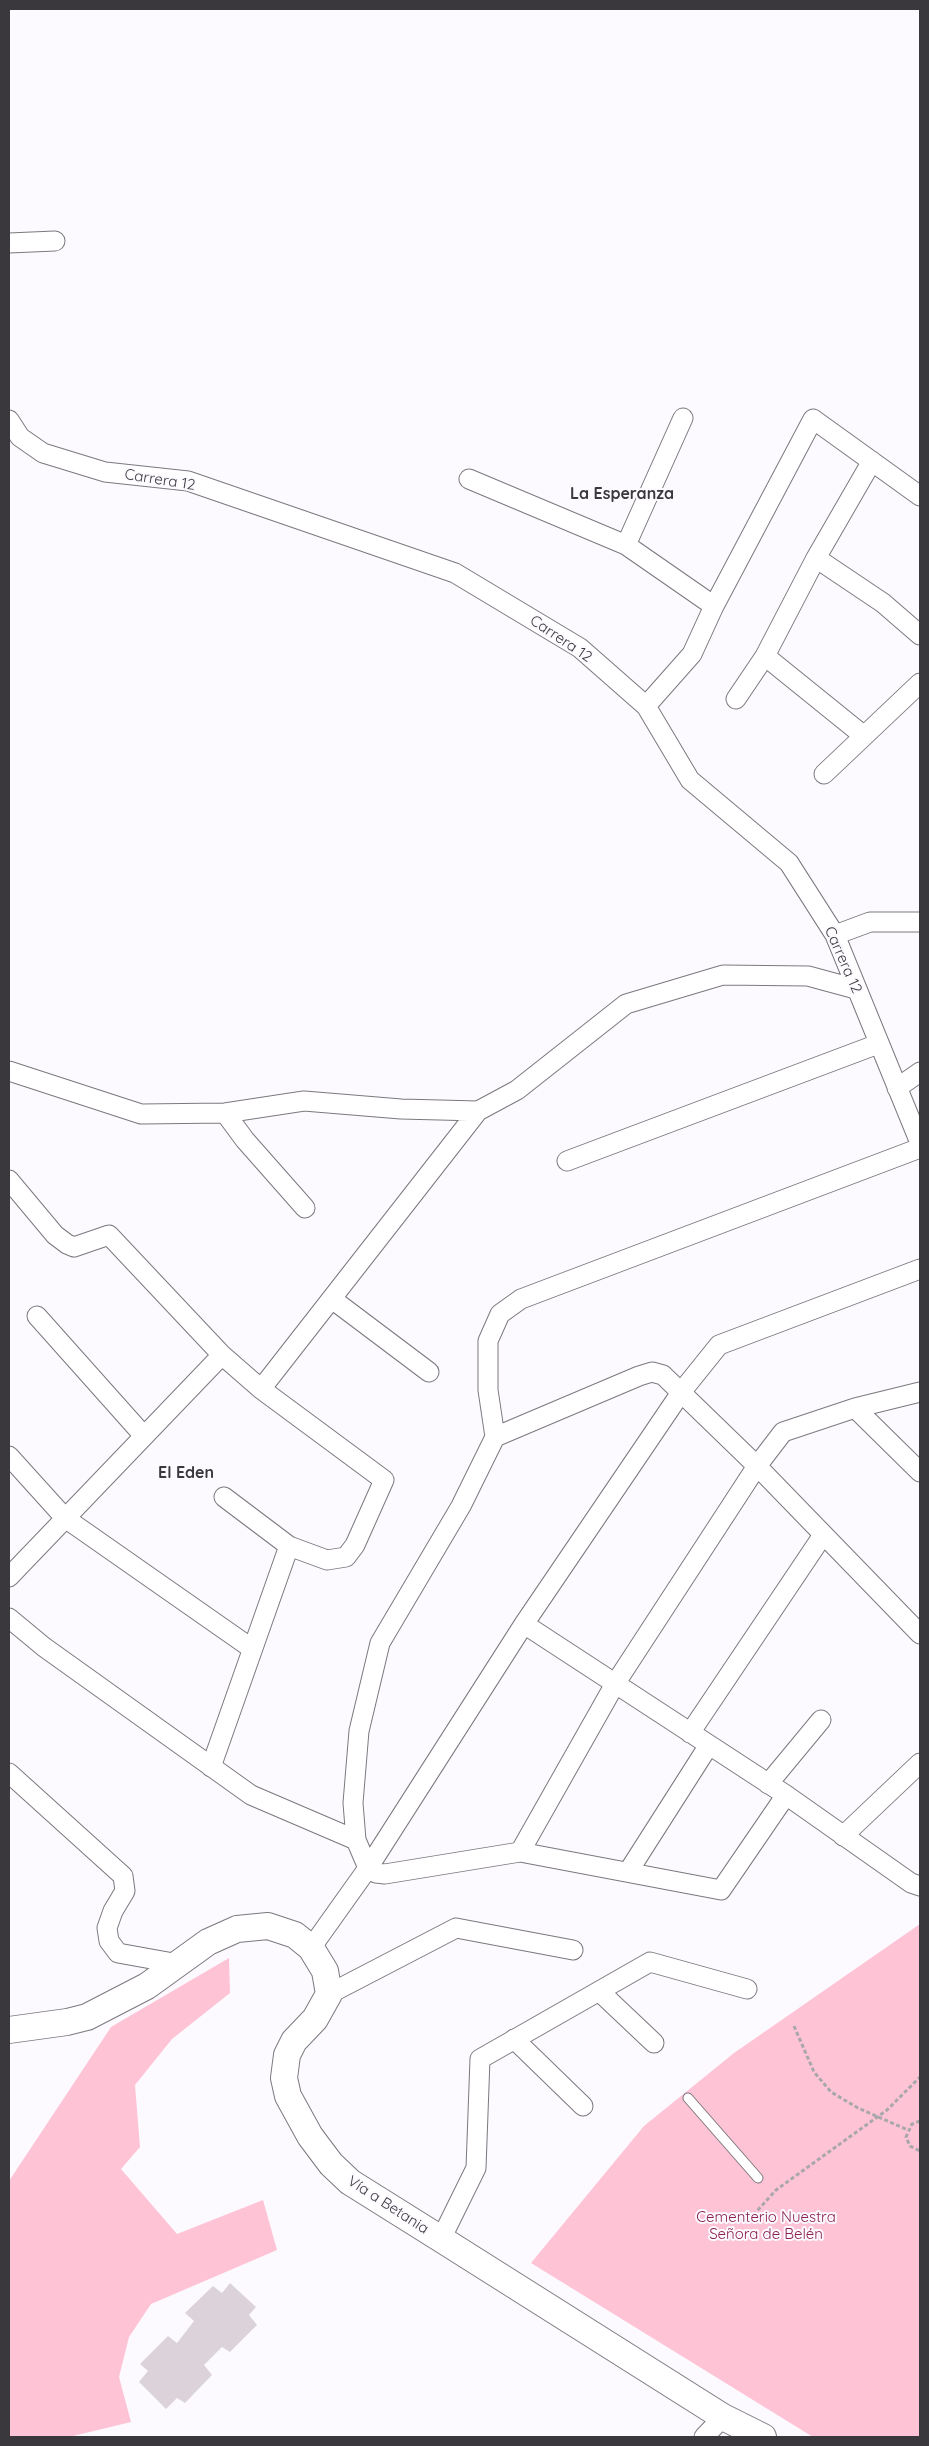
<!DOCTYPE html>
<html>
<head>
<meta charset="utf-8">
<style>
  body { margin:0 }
  #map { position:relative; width:929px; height:2446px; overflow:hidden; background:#fcfafe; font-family:Quicksand,sans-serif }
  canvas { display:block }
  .frame { position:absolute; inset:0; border:10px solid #3a383c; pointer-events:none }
</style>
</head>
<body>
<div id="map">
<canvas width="929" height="2446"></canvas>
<div class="frame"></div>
</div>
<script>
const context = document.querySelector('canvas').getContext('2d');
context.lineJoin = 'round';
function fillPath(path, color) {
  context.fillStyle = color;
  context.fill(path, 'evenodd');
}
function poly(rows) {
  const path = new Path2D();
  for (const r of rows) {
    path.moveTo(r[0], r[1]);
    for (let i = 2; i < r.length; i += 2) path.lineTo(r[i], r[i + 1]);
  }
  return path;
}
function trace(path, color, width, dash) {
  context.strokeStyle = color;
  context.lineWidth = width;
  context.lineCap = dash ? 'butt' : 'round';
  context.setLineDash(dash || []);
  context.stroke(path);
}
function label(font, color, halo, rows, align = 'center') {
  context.font = font + ' Quicksand,sans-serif';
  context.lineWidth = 4;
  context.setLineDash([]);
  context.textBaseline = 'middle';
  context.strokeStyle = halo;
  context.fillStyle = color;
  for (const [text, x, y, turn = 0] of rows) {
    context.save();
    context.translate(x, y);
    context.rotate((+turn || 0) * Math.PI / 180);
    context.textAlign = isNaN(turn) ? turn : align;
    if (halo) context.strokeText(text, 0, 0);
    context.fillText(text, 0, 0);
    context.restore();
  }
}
fillPath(poly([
  [920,1924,920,2437,813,2437,531,2263,644,2126,734,2053],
  [229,1958,230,1993,172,2039,135,2085,140,2147,121,2169,177,2234,263,2200,277,2250,151,2304,129,2337,119,2377,131,2422,69,2437,9,2437,9,2181,111,2027]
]), '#ffc3d6');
fillPath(poly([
  [230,2283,256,2307,249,2315,257,2325,230,2352,222,2347,204,2365,212,2375,185,2403,177,2398,166,2409,139,2382,148,2371,140,2364,168,2336,177,2343,194,2321,185,2313,213,2286,222,2293]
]), '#dcd3da');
const lane = poly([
  [688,2098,758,2178]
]);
const street = poly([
  [9,243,55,241],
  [9,420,20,437,43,453,105,472,188,481,455,573,580,648,646,706,690,780,789,863,835,935,920,1143],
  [469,479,626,545,714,606],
  [626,545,683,418],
  [816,558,883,603,920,635],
  [765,656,864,736],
  [736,699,765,656,816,558,872,461],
  [646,706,692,654,714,606,813,419,920,496],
  [824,774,920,683],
  [835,935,870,922,920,922],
  [9,1071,141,1114,225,1113,304,1101,401,1109,478,1111,517,1090,626,1004,723,975,808,976,856,989],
  [897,1088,920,1072],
  [225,1113,245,1140,305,1208],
  [567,1161,878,1044],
  [9,1180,55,1235,67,1244,74,1247,109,1235,222,1355,261,1389,384,1480,355,1545,346,1557,327,1560,289,1546,224,1497],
  [332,1299,429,1372],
  [37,1316,144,1436],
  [261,1389,478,1111],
  [855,1408,920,1472],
  [495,1437,639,1376,652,1372,663,1375,757,1466,920,1634],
  [9,1456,65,1518,251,1648],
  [9,1577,222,1355],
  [9,1618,44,1647,251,1795,356,1840],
  [524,1624,786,1795,911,1883,920,1886],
  [690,1733,823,1535],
  [211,1767,289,1546],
  [9,1773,123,1876,125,1891,113,1911,107,1928,109,1941,118,1953,179,1964],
  [768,1784,821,1720],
  [786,1795,721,1890,520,1852,385,1874,376,1873,368,1868,356,1840,353,1803,359,1731,380,1643,461,1506,495,1437,488,1390,488,1341,500,1314,521,1299,920,1148],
  [843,1836,920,1763],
  [520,1852,615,1684,757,1466,783,1432,855,1408,920,1392],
  [628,1872,709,1745],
  [311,1948,368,1868,524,1624,682,1391,719,1345,920,1269],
  [599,1991,654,2043],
  [329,1994,456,1928,573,1950],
  [514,2039,583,2106],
  [441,2239,476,2168,480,2059,650,1962,747,1989],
  [704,2437,723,2417]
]);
const secondary = poly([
  [9,2030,67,2022,87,2017,147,1986,208,1942,237,1929,268,1926,295,1935,311,1948,325,1971,329,1994,315,2019,294,2041,287,2055,284,2078,288,2096,310,2136,331,2164,350,2182,441,2239,723,2417,763,2437]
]);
trace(lane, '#7c787f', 11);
trace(street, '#7c787f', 21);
trace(secondary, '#7c787f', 28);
trace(poly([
  [794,2026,814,2072,831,2092,858,2108,908,2130],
  [920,2121,912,2124,906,2137,910,2146,920,2151],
  [749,2220,776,2190,887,2110,920,2077]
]), '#a9a7ab', 3, [4, 2.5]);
trace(lane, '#fff', 9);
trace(street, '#fff', 19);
trace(secondary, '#fff', 26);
label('15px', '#3a383c', '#fcfafe', [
  ["Carrera 12",160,480,9],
  ["Carrera 12",561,639,34],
  ["Carrera 12",843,960,66],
  ["Vía a Betania",388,2205,33]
]);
label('15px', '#8b2150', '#fcfafe', [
  ["Cementerio Nuestra",766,2217],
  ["Señora de Belén",766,2234]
]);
label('bold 16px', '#3a383c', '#fcfafe', [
  ["La Esperanza",622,494],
  ["El Eden",186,1473]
]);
</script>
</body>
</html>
